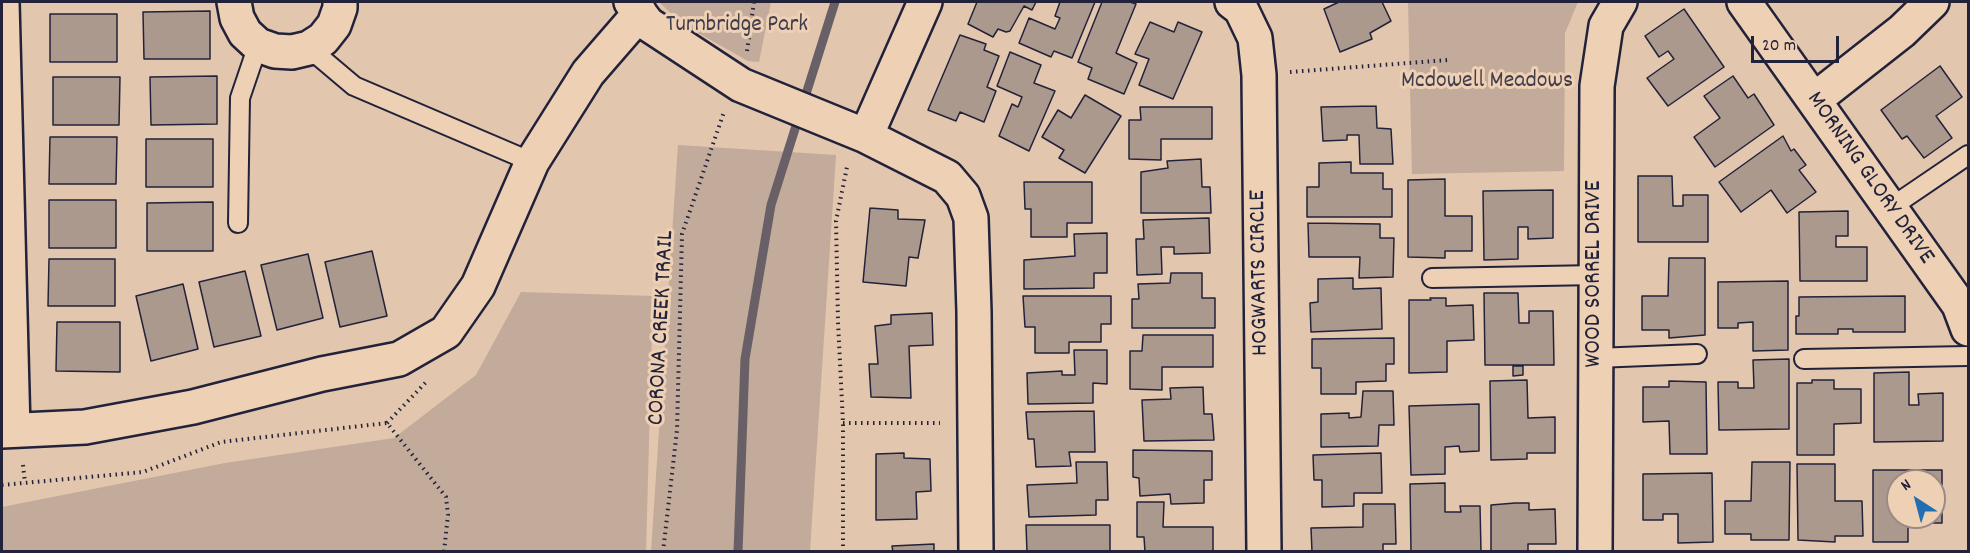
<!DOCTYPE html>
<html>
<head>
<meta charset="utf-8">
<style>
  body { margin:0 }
  #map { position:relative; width:1970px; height:553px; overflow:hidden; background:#e2c6ad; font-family:Dekko,sans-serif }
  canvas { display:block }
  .frame { position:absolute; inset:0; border:3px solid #22223b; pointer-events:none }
  .north { position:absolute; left:1886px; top:469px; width:60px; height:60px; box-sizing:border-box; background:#eed1b4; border:2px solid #9c8b84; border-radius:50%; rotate:324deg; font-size:16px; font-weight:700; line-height:24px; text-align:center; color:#22223b }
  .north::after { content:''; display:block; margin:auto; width:21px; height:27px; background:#1f6fb2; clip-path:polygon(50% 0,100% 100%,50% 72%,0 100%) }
  .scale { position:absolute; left:1751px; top:36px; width:88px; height:27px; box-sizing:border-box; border:3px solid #22223b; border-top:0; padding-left:8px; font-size:18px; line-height:21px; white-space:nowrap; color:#22223b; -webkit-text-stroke:4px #eed1b4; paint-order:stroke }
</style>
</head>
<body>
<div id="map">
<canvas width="1970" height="553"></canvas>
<div class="frame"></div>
<div class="north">N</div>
<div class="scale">20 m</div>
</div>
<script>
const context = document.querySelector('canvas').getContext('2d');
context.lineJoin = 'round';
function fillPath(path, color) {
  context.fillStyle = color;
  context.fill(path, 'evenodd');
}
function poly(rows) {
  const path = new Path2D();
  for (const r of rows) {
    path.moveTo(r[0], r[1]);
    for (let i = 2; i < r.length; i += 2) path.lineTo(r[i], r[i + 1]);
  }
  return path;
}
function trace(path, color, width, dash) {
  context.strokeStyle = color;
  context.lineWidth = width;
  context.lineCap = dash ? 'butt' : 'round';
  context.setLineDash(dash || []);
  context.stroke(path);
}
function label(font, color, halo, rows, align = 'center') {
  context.font = font + ' Dekko,sans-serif';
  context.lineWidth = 6;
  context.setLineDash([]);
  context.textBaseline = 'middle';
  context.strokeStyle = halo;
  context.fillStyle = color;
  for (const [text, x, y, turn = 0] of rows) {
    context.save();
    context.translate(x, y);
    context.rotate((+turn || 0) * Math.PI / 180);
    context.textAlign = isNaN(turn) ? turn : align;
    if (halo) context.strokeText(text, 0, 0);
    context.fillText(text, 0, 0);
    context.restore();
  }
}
fillPath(poly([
  [659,2,771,2,759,62,748,61,682,24],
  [1408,2,1578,2,1565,33,1564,171,1412,174],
  [678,145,836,155,810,551,651,551],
  [521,292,653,296,646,551,2,551,2,507,225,463,394,438,476,375]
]), '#c2ab9a');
trace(poly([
  [738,552,745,359,771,205,835,2]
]), '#695f66', 9);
const building = poly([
  [977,2,1036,2,1032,10,1024,6,1010,31,1006,32,998,29,993,37,968,24,977,2],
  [1060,2,1095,2,1072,58,1054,51,1051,57,1019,43,1029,18,1055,29,1060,18,1055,16,1060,2],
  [1102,2,1130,2,1136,4,1116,53,1137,63,1124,94,1088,79,1092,68,1078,62,1102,2],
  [1339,2,1382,2,1391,21,1370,33,1372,39,1340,52,1324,9,1339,2],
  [1684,9,1724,67,1668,106,1647,78,1674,59,1668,51,1659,57,1645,36,1684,9],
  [210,11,210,59,144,59,143,12,210,11],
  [50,14,117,14,117,62,50,62,50,14],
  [1150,22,1174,32,1178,22,1202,32,1173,99,1139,85,1149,59,1135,54,1150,22],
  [960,35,986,44,984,50,999,56,987,87,996,91,984,122,960,112,956,121,928,110,960,35],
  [1010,52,1041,65,1034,83,1055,91,1029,151,999,136,1012,104,1018,107,1022,97,997,86,1010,52],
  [1940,66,1962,97,1936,116,1952,138,1924,158,1907,136,1902,139,1881,110,1940,66],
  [217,76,217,124,151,125,150,77,217,76],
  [1733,76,1748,98,1754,94,1774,125,1715,167,1694,137,1720,118,1704,96,1733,76],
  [53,77,120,77,119,125,53,125,53,77],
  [1085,95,1121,116,1085,173,1059,158,1064,150,1042,137,1058,110,1071,118,1085,95],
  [1376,106,1377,128,1391,129,1393,164,1360,164,1359,135,1347,135,1347,140,1323,141,1321,107,1376,106],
  [1140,107,1212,107,1212,139,1161,139,1161,160,1129,159,1129,120,1141,120,1140,107],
  [1783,136,1791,151,1794,149,1806,165,1799,170,1816,192,1787,213,1771,190,1741,212,1719,182,1783,136],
  [50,137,117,137,116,184,49,184,50,137],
  [146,139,213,139,213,187,146,187,146,139],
  [1201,159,1202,187,1210,187,1211,213,1141,213,1141,172,1168,168,1167,161,1201,159],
  [1351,162,1351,173,1383,173,1383,189,1392,189,1392,217,1307,217,1307,187,1319,187,1319,163,1351,162],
  [1638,176,1672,176,1673,206,1683,206,1683,195,1708,195,1708,242,1638,242,1638,176],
  [1445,179,1445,216,1472,216,1472,251,1445,251,1445,258,1408,257,1408,180,1445,179],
  [1024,182,1092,182,1092,223,1067,223,1067,237,1031,237,1031,209,1025,209,1024,182],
  [1553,190,1553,238,1528,239,1528,227,1518,227,1518,259,1484,260,1483,191,1553,190],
  [49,200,116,200,116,248,49,248,49,200],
  [213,202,213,251,147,251,147,203,213,202],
  [870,208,898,210,898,219,925,220,918,258,909,257,906,286,863,282,870,208],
  [1848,211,1848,236,1836,236,1836,247,1867,247,1867,281,1800,281,1799,212,1848,211],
  [1209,218,1210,253,1174,254,1174,247,1161,247,1162,274,1137,275,1136,239,1144,239,1143,220,1209,218],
  [1308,223,1380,224,1380,238,1394,238,1393,277,1359,278,1360,257,1309,257,1308,223],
  [1107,233,1107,273,1094,273,1094,288,1024,289,1024,260,1075,256,1074,234,1107,233],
  [372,251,387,316,340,327,325,262,372,251],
  [308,254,323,318,277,330,261,265,308,254],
  [1669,258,1705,258,1705,335,1669,338,1669,330,1642,330,1642,296,1668,296,1669,258],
  [49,259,115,259,115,306,48,306,49,259],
  [245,271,261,336,214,347,199,282,245,271],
  [1171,273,1202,273,1202,298,1215,298,1215,328,1132,328,1132,299,1139,299,1138,284,1170,283,1171,273],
  [1353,278,1353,289,1381,288,1382,329,1311,332,1310,303,1318,302,1318,279,1353,278],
  [1788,281,1788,350,1753,351,1753,322,1738,323,1738,328,1718,328,1718,282,1788,281],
  [183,284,198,349,151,361,136,296,183,284],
  [1484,293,1518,293,1519,323,1529,323,1529,311,1553,311,1554,365,1485,365,1484,293],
  [1023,296,1111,296,1111,324,1101,324,1101,342,1069,342,1069,353,1035,353,1035,327,1025,327,1023,296],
  [1905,296,1905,332,1853,332,1853,329,1838,329,1838,334,1796,334,1796,316,1799,316,1799,297,1905,296],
  [1430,298,1446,298,1446,306,1473,305,1474,340,1447,341,1447,372,1409,373,1409,300,1431,300,1430,298],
  [932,313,933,345,909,346,911,398,871,397,869,364,878,364,875,326,891,324,891,315,932,313],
  [57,322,120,322,120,372,56,371,57,322],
  [1143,335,1213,335,1213,367,1162,367,1162,390,1130,389,1130,351,1142,351,1143,335],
  [1394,338,1394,364,1386,364,1386,381,1356,382,1356,394,1321,394,1321,368,1312,368,1312,339,1394,338],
  [1074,350,1107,350,1107,384,1093,383,1093,403,1028,404,1027,373,1062,371,1062,375,1075,375,1074,350],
  [1789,359,1789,429,1719,430,1718,382,1738,382,1738,388,1754,388,1753,360,1789,359],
  [1513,366,1523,366,1523,375,1513,376,1513,366],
  [1909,372,1909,405,1919,405,1918,394,1943,393,1943,441,1874,442,1874,373,1909,372],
  [1527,380,1528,418,1555,417,1555,453,1527,453,1527,459,1491,460,1490,381,1527,380],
  [1812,380,1834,380,1834,389,1861,389,1861,423,1834,424,1834,455,1797,455,1797,383,1812,383,1812,380],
  [1669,381,1706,382,1707,454,1670,454,1669,421,1643,422,1643,387,1669,387,1669,381],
  [1203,387,1204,414,1212,414,1214,440,1144,441,1142,400,1171,399,1170,388,1203,387],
  [1363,391,1393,391,1394,425,1379,425,1378,446,1321,447,1321,414,1349,413,1349,418,1361,417,1363,391],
  [1479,404,1479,451,1460,452,1459,446,1445,447,1445,474,1411,475,1409,406,1479,404],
  [1094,411,1095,452,1069,452,1071,466,1036,467,1034,439,1028,439,1026,412,1094,411],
  [1133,450,1212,451,1212,480,1204,480,1204,503,1171,504,1170,494,1140,496,1139,478,1133,477,1133,450],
  [904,453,904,458,930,459,931,491,916,492,917,519,876,520,876,454,904,453],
  [1381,453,1382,493,1354,493,1354,506,1322,507,1322,480,1314,480,1313,455,1381,453],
  [1076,462,1107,462,1108,500,1096,500,1096,515,1029,517,1027,485,1077,483,1076,462],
  [1752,462,1790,462,1789,540,1751,540,1751,534,1725,534,1725,501,1751,501,1752,462],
  [1797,464,1835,464,1835,501,1862,501,1863,536,1835,536,1835,542,1798,540,1797,464],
  [1873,470,1942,470,1942,523,1917,523,1917,517,1934,517,1934,481,1898,481,1898,517,1908,517,1908,542,1873,542,1873,470],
  [1712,473,1713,542,1678,543,1678,514,1663,514,1663,520,1643,520,1643,474,1712,473],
  [1445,483,1445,512,1461,512,1460,506,1480,506,1481,552,1411,552,1410,484,1445,483],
  [1137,502,1164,502,1163,527,1213,527,1213,552,1145,552,1144,537,1137,537,1137,502],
  [1515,503,1529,503,1529,510,1555,509,1556,544,1528,544,1528,552,1491,552,1491,505,1515,503],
  [1363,504,1395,504,1396,544,1383,544,1383,552,1312,552,1311,528,1363,527,1363,504],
  [1026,525,1110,525,1110,552,1027,552,1026,525],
  [934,544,934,552,893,552,892,546,934,544]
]);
fillPath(building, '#ac998d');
trace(building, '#22223b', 1.5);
const service = poly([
  [309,48,354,86,532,162],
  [1890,208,1968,155],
  [238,223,240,98,258,45],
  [1432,278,1597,275],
  [1596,358,1697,354],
  [1804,359,1968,356]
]);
const minor = poly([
  [2,2,13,430],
  [234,2,237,18,245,33,258,45,275,51,292,52,309,48,323,39,334,25,340,8,340,2],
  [631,2,648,24,741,85,866,136,947,177,963,196,971,218,974,312,976,552],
  [1232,2,1241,9,1255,38,1259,75,1264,552],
  [1744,2,1959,305,1968,329],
  [1814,100,1902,31,1932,2],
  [866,136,925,2],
  [2,431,85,427,193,407,322,374,399,359,446,332,478,286,532,162,588,73,640,13],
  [1595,552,1597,86,1606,26,1620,2]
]);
trace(service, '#22223b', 22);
trace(minor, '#22223b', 38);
trace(poly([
  [747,51,754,2],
  [1290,72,1448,60],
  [387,423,428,380],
  [843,423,940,423],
  [23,465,25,483],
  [2,485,143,472,221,442,387,423,446,497,448,515,444,552],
  [663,552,677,430,682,234,724,112],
  [843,552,843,423,838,322,836,221,847,167]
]), '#22223b', 4, [1.5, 4.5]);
trace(service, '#eed1b4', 18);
trace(minor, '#eed1b4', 33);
label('24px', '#423d4e', '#eed1b4', [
  ["Turnbridge Park",737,27],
  ["Mcdowell Meadows",1487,83]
]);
label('24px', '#22223b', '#eed1b4', [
  ["MORNING GLORY DRIVE",1869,179,55],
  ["HOGWARTS CIRCLE",1261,273,-91],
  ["WOOD SORREL DRIVE",1596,274,-90],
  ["CORONA CREEK TRAIL",663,328,-87]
]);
</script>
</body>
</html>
